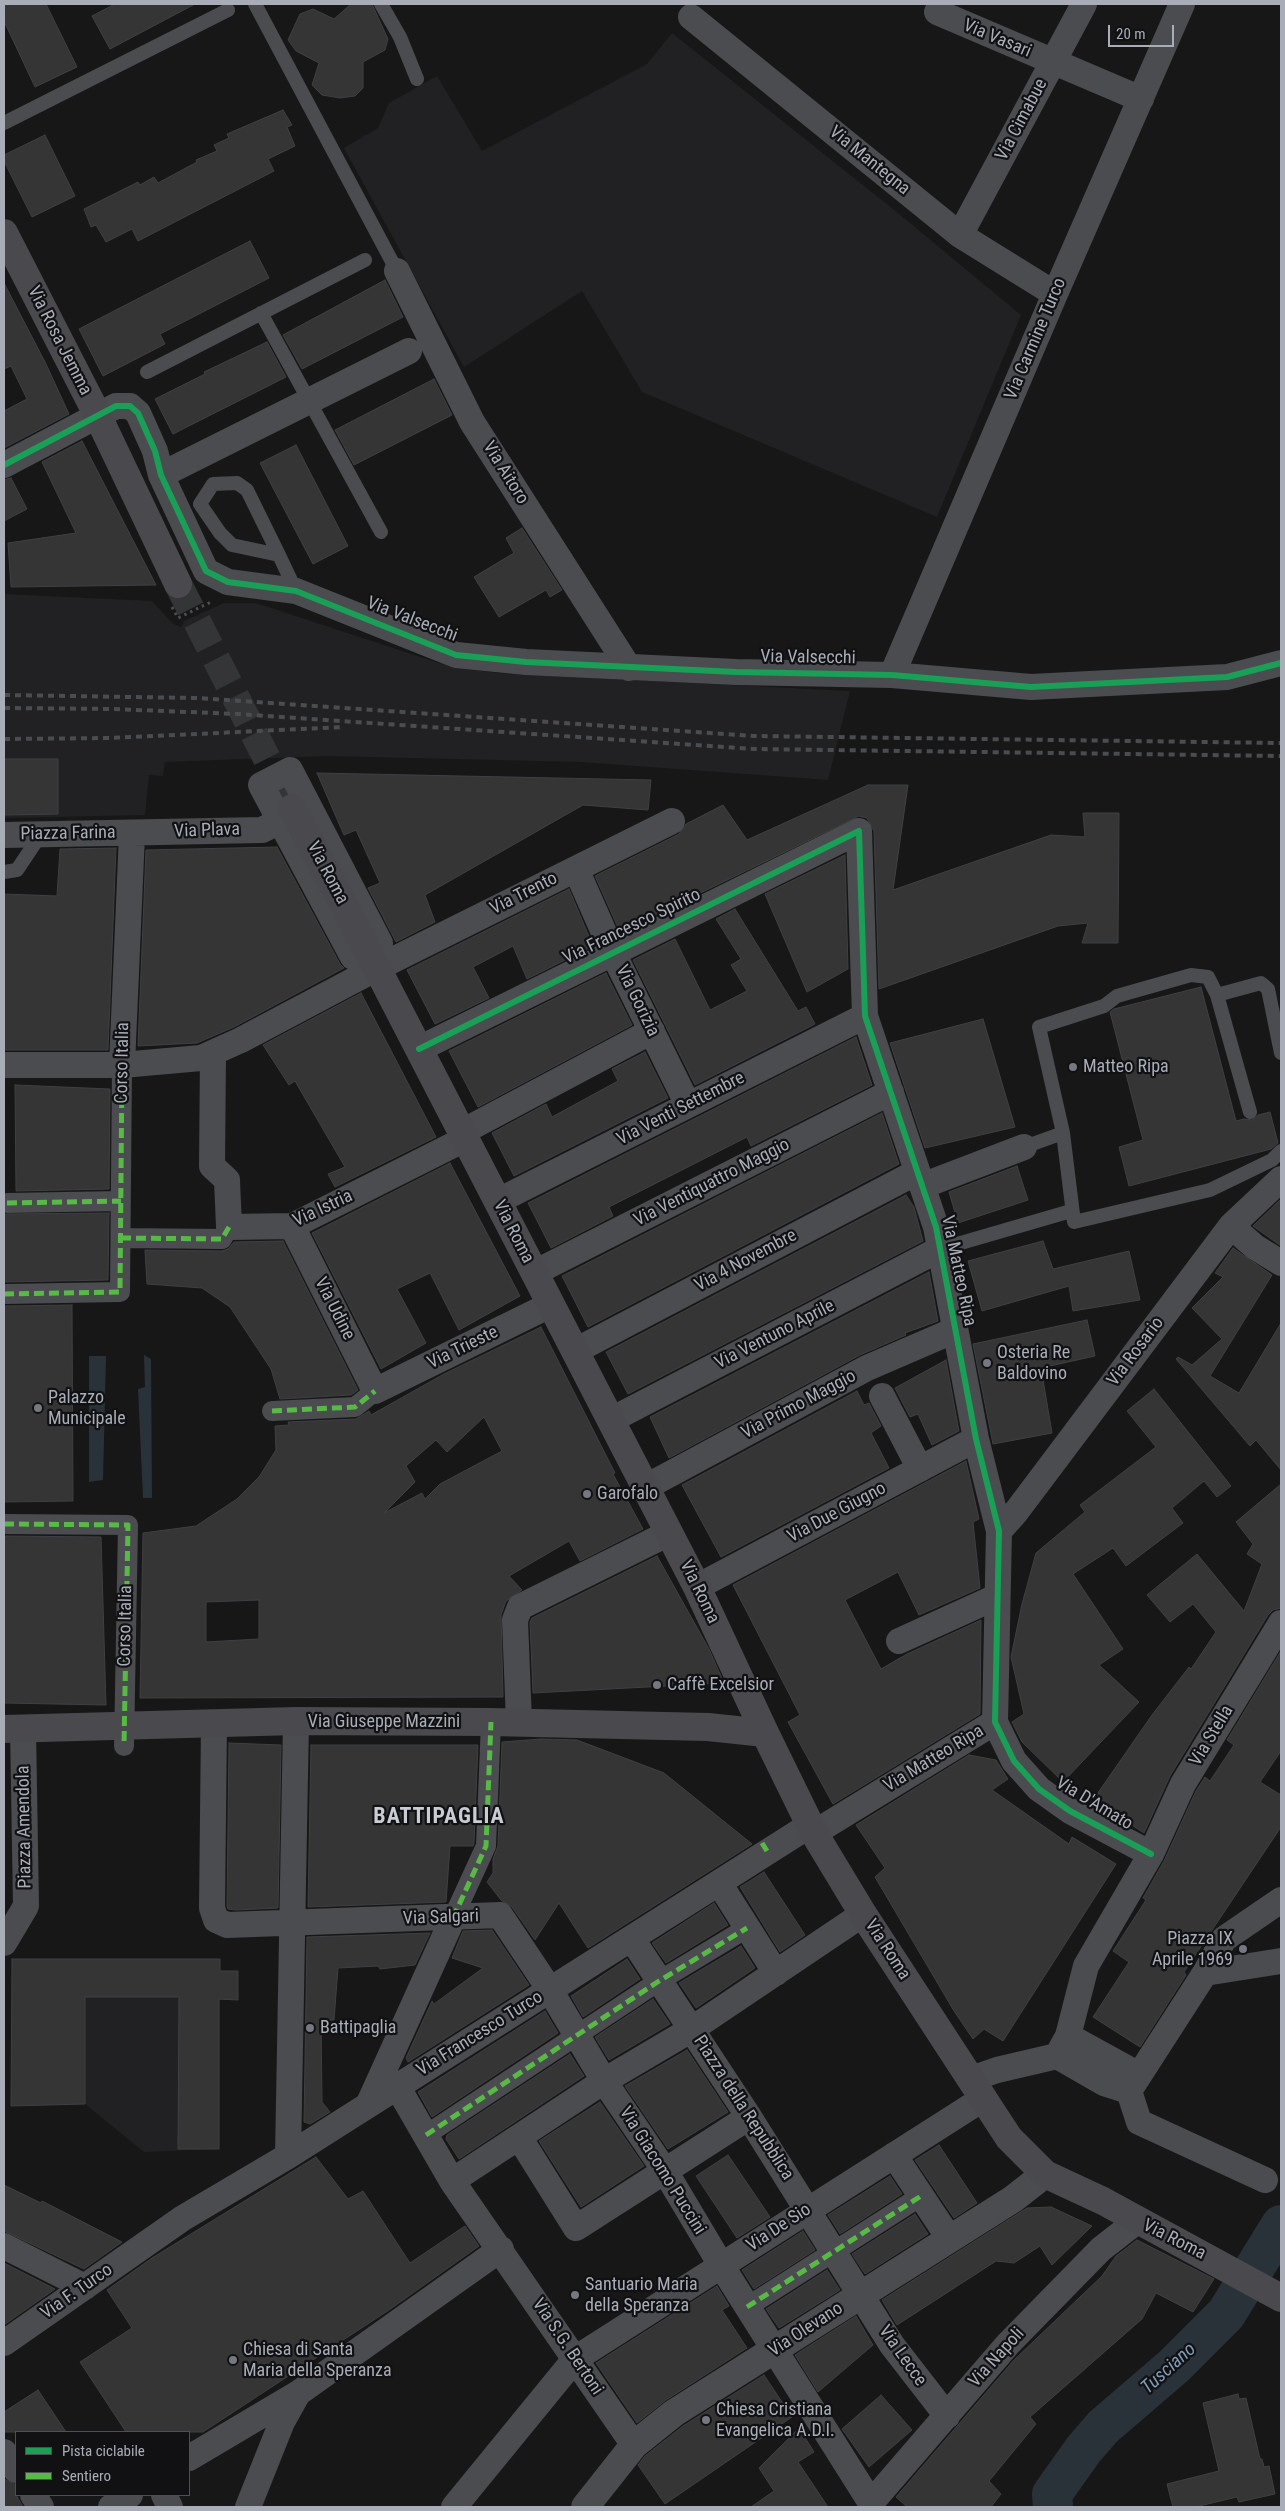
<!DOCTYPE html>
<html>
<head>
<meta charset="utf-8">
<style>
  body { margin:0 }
  #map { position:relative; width:1285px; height:2511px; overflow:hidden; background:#171717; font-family:"Roboto Condensed",sans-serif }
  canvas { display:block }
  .frame { position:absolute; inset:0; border:5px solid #a8adb8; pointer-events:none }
  .legend { position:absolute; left:15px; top:2431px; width:175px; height:65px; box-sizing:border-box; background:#111113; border:1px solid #4d4f55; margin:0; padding:6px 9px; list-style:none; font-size:15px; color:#a8adb8 }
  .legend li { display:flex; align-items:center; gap:10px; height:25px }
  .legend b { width:25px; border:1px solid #4d4f55 }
  .scale { position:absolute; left:1108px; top:25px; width:66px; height:22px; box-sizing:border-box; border:2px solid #a8adb8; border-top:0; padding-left:6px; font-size:15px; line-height:18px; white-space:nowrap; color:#a8adb8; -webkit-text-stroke:4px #111113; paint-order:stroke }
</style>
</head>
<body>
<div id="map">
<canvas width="1285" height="2511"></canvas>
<div class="frame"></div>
<ul class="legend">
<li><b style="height:6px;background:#1a9f57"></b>Pista ciclabile</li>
<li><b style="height:6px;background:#58b947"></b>Sentiero</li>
</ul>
<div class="scale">20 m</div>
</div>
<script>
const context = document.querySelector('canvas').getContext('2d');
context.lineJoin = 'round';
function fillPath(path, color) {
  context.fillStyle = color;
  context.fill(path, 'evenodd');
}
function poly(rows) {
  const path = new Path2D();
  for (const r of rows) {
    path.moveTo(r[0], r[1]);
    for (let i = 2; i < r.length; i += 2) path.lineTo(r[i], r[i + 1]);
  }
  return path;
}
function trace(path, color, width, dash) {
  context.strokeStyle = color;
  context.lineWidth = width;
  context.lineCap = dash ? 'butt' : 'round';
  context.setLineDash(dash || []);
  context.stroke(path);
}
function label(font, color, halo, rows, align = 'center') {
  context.font = font + ' "Roboto Condensed",sans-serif';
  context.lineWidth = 4.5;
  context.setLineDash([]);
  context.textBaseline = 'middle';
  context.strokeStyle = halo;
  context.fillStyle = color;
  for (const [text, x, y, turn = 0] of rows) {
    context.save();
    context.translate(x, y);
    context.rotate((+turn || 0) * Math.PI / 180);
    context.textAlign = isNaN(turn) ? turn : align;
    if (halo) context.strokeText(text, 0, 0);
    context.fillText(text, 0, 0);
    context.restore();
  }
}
fillPath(poly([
  [672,33,893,209,1021,315,937,517,642,392,582,291,464,367,344,148,378,128,389,103,437,76,482,151,647,64],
  [4,594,152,601,172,623,181,627,184,621,224,603,256,603,454,668,509,674,850,691,828,780,581,762,328,756,165,762,163,776,149,775,145,815,4,818],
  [12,1959,220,1959,220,1971,238,2000,219,2000,219,2149,144,2152,85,2104,11,2106]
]), '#212123');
fillPath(poly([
  [144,1355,151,1359,152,1498,143,1498,138,1389,145,1387],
  [89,1356,106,1356,103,1480,89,1482]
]), '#2a3239');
trace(poly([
  [1053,2507,1052,2494,1084,2449,1103,2427,1174,2366,1226,2314,1281,2225]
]), '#2a3239', 40);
const building = poly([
  [4,4,46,4,77,67,35,87,4,21,4,4],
  [115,4,195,4,110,49,92,16,115,4],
  [351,4,372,4,388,39,385,50,363,62,363,88,355,96,340,98,322,95,312,85,319,63,296,51,288,40,300,14,313,9,334,19,351,4],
  [283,110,292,125,287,127,295,146,268,159,274,171,138,241,132,229,106,242,96,225,91,227,84,209,138,182,140,185,154,177,158,183,197,162,196,160,217,151,214,145,229,138,227,134,283,110],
  [45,135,75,196,32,217,4,161,4,155,45,135],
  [250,241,269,278,160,334,165,344,103,376,79,329,250,241],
  [385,280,403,317,302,369,283,335,385,280],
  [4,283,46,364,69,414,4,448,4,411,27,399,11,366,4,369,4,283],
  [267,342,286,377,173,434,155,399,205,374,204,372,267,342],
  [434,379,452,415,354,465,335,430,434,379],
  [82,441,156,585,11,587,8,543,76,533,42,462,82,441],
  [296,445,348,546,313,564,260,463,296,445],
  [11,478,27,509,4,521,4,480,11,478],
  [522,528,562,590,550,597,546,590,499,617,474,577,514,553,506,538,522,528],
  [4,759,58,759,58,814,4,815,4,759],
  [317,773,651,780,648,810,583,805,425,895,435,922,396,942,368,888,380,883,356,830,344,835,317,773],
  [868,785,908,785,893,890,1051,835,1085,837,1083,813,1119,813,1118,943,1082,943,1088,923,1058,926,879,989,874,831,867,818,859,816,620,932,595,876,679,834,686,824,723,805,747,840,868,785],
  [277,847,340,964,344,968,234,1027,197,1043,138,1046,146,850,277,847],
  [116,848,108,1050,4,1050,4,894,57,896,60,849,116,848],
  [845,855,848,969,807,992,765,894,845,855],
  [569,889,593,946,527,979,513,946,473,967,489,998,435,1024,407,970,569,889],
  [735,909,798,1011,806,1007,815,1024,695,1085,633,960,675,939,710,1010,747,991,731,965,741,959,716,919,735,909],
  [606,973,632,1025,478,1107,449,1051,606,973],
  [1201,987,1236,1121,1244,1119,1252,1120,1258,1115,1270,1112,1278,1143,1271,1149,1129,1186,1119,1147,1143,1140,1110,1012,1114,1009,1201,987],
  [361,993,436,1137,335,1187,328,1174,345,1167,295,1081,289,1085,263,1045,361,993],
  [983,1019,1015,1127,925,1148,890,1043,983,1019],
  [856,1037,872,1085,751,1146,747,1137,609,1207,613,1216,551,1248,528,1203,856,1037],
  [645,1052,668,1098,514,1176,492,1133,546,1104,552,1117,618,1081,612,1069,645,1052],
  [15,1085,110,1089,109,1189,16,1191,15,1085],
  [882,1113,899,1164,588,1327,562,1276,882,1113],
  [450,1163,520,1296,459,1330,430,1273,397,1289,426,1343,381,1369,312,1233,450,1163],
  [1017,1166,1028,1200,958,1223,949,1192,1017,1166],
  [906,1195,914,1207,923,1241,628,1394,606,1352,906,1195],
  [1281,1199,1281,1246,1253,1226,1281,1199],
  [109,1213,108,1280,4,1282,4,1214,109,1213],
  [283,1241,358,1390,351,1395,280,1399,271,1369,230,1307,202,1288,147,1284,145,1250,222,1251,228,1249,234,1242,283,1241],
  [1043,1241,1053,1269,1129,1251,1140,1300,1073,1311,1069,1286,982,1311,968,1261,1043,1241],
  [1233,1248,1272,1275,1210,1376,1239,1393,1281,1323,1281,1470,1256,1440,1250,1446,1176,1359,1178,1357,1192,1365,1222,1339,1192,1308,1223,1277,1215,1273,1233,1248],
  [929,1272,938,1321,905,1333,906,1335,860,1355,669,1458,650,1417,929,1272],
  [72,1305,73,1501,4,1502,4,1306,72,1305],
  [1087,1320,1095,1356,1041,1368,1052,1433,993,1444,973,1344,1087,1320],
  [541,1327,615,1473,613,1474,643,1529,580,1561,569,1541,509,1576,522,1590,506,1601,501,1615,503,1697,140,1698,143,1533,196,1526,237,1499,259,1477,276,1450,275,1426,289,1425,288,1422,356,1419,369,1411,371,1415,444,1374,541,1327],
  [484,1417,502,1451,440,1484,425,1499,422,1493,384,1513,415,1482,406,1466,436,1440,447,1452,484,1417],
  [259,1600,259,1639,206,1642,206,1602,259,1600],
  [946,1360,959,1431,932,1445,918,1414,910,1417,895,1388,946,1360],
  [1154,1389,1231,1486,1217,1497,1204,1481,1172,1508,1183,1523,1126,1566,1113,1548,1073,1574,1123,1649,1099,1665,1139,1702,1063,1782,1022,1742,1012,1722,1024,1714,1011,1657,1022,1604,1036,1553,1085,1512,1080,1505,1156,1447,1127,1411,1154,1389],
  [857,1391,864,1405,869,1403,881,1426,871,1433,889,1468,721,1557,682,1485,857,1391],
  [966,1461,979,1519,973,1522,980,1588,919,1615,898,1572,845,1600,881,1669,907,1654,981,1620,980,1714,833,1804,788,1722,800,1715,733,1585,966,1461],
  [1281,1484,1281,1608,1273,1610,1268,1615,1170,1776,1144,1833,1093,1800,1152,1715,1189,1667,1191,1669,1216,1632,1193,1604,1170,1622,1147,1595,1197,1554,1244,1611,1262,1564,1247,1554,1253,1544,1236,1522,1281,1484],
  [4,1536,101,1537,106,1705,4,1703,4,1536],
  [657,1556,709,1649,724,1683,533,1693,530,1622,532,1618,657,1556],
  [1281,1651,1281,1751,1260,1782,1281,1795,1281,1827,1184,1972,1186,1975,1140,2047,1093,2017,1129,1962,1113,1951,1146,1900,1143,1898,1164,1861,1196,1791,1205,1777,1210,1781,1234,1745,1227,1740,1281,1651],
  [541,1739,577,1740,664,1773,752,1844,588,1948,559,1903,535,1940,512,1907,501,1900,487,1882,493,1873,493,1859,498,1846,502,1742,541,1739],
  [229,1743,281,1745,278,1908,236,1910,228,1909,227,1906,229,1743],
  [311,1745,478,1745,474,1843,473,1846,450,1846,446,1902,308,1907,311,1745],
  [969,1755,996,1760,1008,1779,992,1790,1069,1844,1072,1837,1116,1864,1003,2041,984,2029,973,2039,954,2011,875,1877,885,1868,856,1825,969,1755],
  [764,1872,805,1935,780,1952,740,1887,764,1872],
  [714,1903,728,1925,666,1963,652,1943,714,1903],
  [492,1930,529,1985,408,2062,406,2058,432,2001,434,2004,483,1968,452,1958,463,1931,492,1930],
  [430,1933,415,1965,380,1969,378,1966,338,1968,334,2020,321,2021,322,2102,330,2112,310,2124,304,2122,307,1937,430,1933],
  [741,1946,755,1968,696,2008,679,1983,741,1946],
  [12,1959,220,1959,220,1971,238,1971,238,2000,219,1999,219,2149,178,2149,179,1997,85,1997,85,2104,11,2106,12,1959],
  [627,1959,640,1979,583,2017,571,1996,627,1959],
  [653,1999,670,2024,609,2060,595,2037,653,1999],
  [545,2011,558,2033,432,2117,418,2092,545,2011],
  [687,2050,728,2112,668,2149,625,2086,687,2050],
  [570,2054,584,2076,459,2159,446,2139,447,2135,570,2054],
  [600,2102,644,2166,581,2207,539,2141,600,2102],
  [939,2145,977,2203,954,2218,915,2160,939,2145],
  [728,2155,770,2217,737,2238,696,2176,728,2155],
  [316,2157,348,2199,363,2191,410,2263,465,2226,479,2246,389,2310,203,2432,126,2432,80,2362,132,2328,107,2290,152,2258,316,2157],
  [890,2176,902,2194,840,2234,828,2215,890,2176],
  [4,2185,41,2203,42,2201,122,2242,84,2269,4,2231,4,2185],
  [1051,2207,1092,2226,1052,2265,1040,2246,1014,2263,996,2261,897,2325,882,2300,1027,2208,1051,2207],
  [915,2214,928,2234,865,2274,852,2254,915,2214],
  [803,2231,815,2250,754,2289,742,2270,803,2231],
  [1137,2240,1214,2279,1193,2312,1156,2293,1142,2319,1030,2417,1036,2424,989,2481,1001,2494,991,2507,907,2507,896,2497,1014,2360,1102,2276,1116,2256,1137,2240],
  [4,2263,55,2289,4,2325,4,2263],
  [827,2270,840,2290,779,2328,766,2309,827,2270],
  [717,2286,729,2306,722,2310,747,2348,666,2400,637,2423,596,2363,717,2286],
  [856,2316,873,2345,818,2392,795,2355,856,2316],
  [764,2375,792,2417,665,2504,638,2465,645,2456,683,2426,764,2375],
  [38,2390,66,2432,4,2432,4,2412,38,2390],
  [1238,2394,1239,2399,1246,2398,1260,2459,1262,2459,1264,2467,1269,2466,1275,2494,1239,2502,1237,2497,1195,2507,1173,2507,1167,2484,1219,2471,1203,2403,1238,2394],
  [881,2395,912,2430,869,2467,842,2429,881,2395],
  [799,2428,814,2452,798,2462,828,2507,751,2507,774,2491,759,2468,799,2428],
  [4,2479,16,2485,16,2495,23,2507,4,2507,4,2479]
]);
fillPath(building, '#353536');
trace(building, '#3f4043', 1);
trace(poly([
  [178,584,292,808]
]), '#343537', 28, [28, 14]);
trace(poly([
  [172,607,178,618,213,601]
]), '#4d4e52', 3, [2.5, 4]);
trace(poly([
  [255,4,397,271],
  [381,4,400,37,417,79],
  [4,123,228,10],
  [261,313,381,532],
  [147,372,365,260],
  [279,555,232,545,220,533,200,504,213,484,237,483,247,490,279,555,296,591],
  [4,872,17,870,41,834],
  [1217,995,1250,1112],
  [1063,1133,1074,1222,1210,1190,1272,1160,1281,1151],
  [1024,1147,1063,1133,1039,1027,1104,1006,1117,996,1191,975,1208,977,1217,995,1261,983,1268,989,1281,1053],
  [940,1249,1071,1211]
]), '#4b4c50', 14);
trace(poly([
  [7,1203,121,1201],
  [121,1238,222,1239,229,1227],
  [4,1294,120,1292,122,1065],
  [272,1411,355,1407,375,1391],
  [4,1524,128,1525,124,1746],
  [453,1918,486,1846,491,1722],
  [426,2135,659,1981,747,1928],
  [747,2307,921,2196]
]), '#4b4c50', 20);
trace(poly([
  [937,12,1141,99],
  [691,17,960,235,1055,294],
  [960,235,1084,4],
  [397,271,472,422,629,668],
  [4,465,116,406,130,406,138,413,155,451,161,475,206,571,228,582,296,591,456,655,526,662,736,672,892,675,1031,687,1227,677,1281,663],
  [161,475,409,351],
  [892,675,1055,294,1182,4],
  [290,770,380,943,377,968,353,957,261,785,290,770],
  [4,835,262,830,280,821],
  [576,869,613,953,688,1105],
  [419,1049,859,831,865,1016,936,1227,976,1439,999,1531,995,1722,1014,1761,1039,1789,1070,1811,1151,1854],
  [213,1053,212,1166,227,1180,229,1227,292,1226,465,1139],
  [4,1065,122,1065,201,1058,241,1040,377,968,672,821],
  [122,1065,132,834],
  [462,1132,652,1031],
  [922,1186,1024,1147],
  [498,1201,865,1016],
  [292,1226,375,1391,550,1305],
  [1231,1226,1255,1247,1281,1263],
  [534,1273,891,1092],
  [575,1351,917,1172],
  [882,1396,920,1469],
  [611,1420,940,1249],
  [646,1487,867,1368,955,1330],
  [999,1531,1016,1512,1231,1226,1281,1179],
  [697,1587,976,1439],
  [899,1641,996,1597],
  [519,1722,515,1620,520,1607,669,1533],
  [214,1724,212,1908,216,1920,227,1925,500,1915,550,1990,604,2081,665,2171,721,2265,871,2503],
  [814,1833,995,1722],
  [719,1883,776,1973],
  [632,1939,749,2117,892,2345,947,2416],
  [4,1943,26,1906,23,1728],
  [1205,1973,1281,1961],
  [1068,2036,1139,2075],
  [1057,2056,1068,2036,1086,1966,1151,1854,1183,1784,1281,1623],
  [971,2079,997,2070,1057,2056,1104,2083,1129,2091],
  [397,2086,452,2181,634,2445],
  [1129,2091,1205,1973,1224,1939,1281,1900],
  [1129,2091,1139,2122,1265,2180],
  [369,2103,453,1918],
  [519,2137,576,2228,749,2117],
  [894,2155,949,2238],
  [288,2156,296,1721],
  [452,2181,604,2081,692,2029,863,1914],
  [4,2246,85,2287],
  [4,2343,183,2218,288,2156,810,1825],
  [4,2452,16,2470],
  [189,2458,297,2394,501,2249],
  [33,2495,41,2507],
  [164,2495,170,2507],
  [111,2507,130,2495],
  [248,2507,282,2422,297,2395],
  [454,2507,575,2359,984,2098],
  [871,2507,871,2503,1008,2344,1101,2249,1137,2221]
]), '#4b4c50', 26);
trace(poly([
  [585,2507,634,2445,674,2413,1013,2199,1045,2174]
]), '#4b4c50', 28);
trace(poly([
  [4,233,98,416,178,584],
  [292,808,377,968,697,1587,765,1733,814,1833,863,1914,1009,2138,1045,2174,1103,2201,1281,2298],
  [4,1729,296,1721,491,1722,708,1727,765,1733]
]), '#4a4a4e', 28);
trace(poly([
  [4,695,197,698,754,736,1281,743],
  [4,708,114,709,238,714,754,749,1281,756],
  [4,739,111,738,343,727]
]), '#4b4c4f', 4, [6, 5]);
trace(poly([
  [7,1203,121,1201],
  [121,1238,222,1239,229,1227],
  [4,1294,120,1292,122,1065],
  [272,1411,355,1407,375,1391],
  [4,1524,128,1525,124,1746],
  [762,1843,767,1851],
  [453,1918,486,1846,491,1722],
  [426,2135,659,1981,747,1928],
  [747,2307,921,2196]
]), '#58b947', 5, [10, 5]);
trace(poly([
  [4,465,116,406,130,406,138,413,155,451,161,475,206,571,228,582,296,591,456,655,526,662,736,672,892,675,1031,687,1227,677,1281,663],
  [419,1049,859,831,865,1016,936,1227,976,1439,999,1531,995,1722,1014,1761,1039,1789,1070,1811,1151,1854]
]), '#1a9f57', 6);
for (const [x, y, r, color] of [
  [1073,1067,5,"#757880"],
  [987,1363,5,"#757880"],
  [38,1408,5,"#757880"],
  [587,1494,5,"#757880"],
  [657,1685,5,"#757880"],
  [1243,1949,5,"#757880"],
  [310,2028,5,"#757880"],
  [575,2295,5,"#757880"],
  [233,2360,5,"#757880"],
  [706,2420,5,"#757880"]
]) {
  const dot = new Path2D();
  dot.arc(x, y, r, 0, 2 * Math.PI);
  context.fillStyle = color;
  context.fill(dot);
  trace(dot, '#111113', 2);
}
label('18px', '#a8adb8', '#111113', [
  ["Via Vasari",997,39,23],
  ["Via Cimabue",1022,120,-62],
  ["Via Mantegna",869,161,39],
  ["Via Carmine Turco",1036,339,-67],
  ["Via Rosa Jemma",59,341,63],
  ["Via Aitoro",505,473,58],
  ["Via Valsecchi",412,620,21],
  ["Via Valsecchi",808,658,1],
  ["Via Plava",207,831,-2],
  ["Piazza Farina",68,834,-1],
  ["Via Roma",327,873,62],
  ["Via Trento",524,894,-27],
  ["Via Francesco Spirito",632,927,-26],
  ["Via Gorizia",637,1001,64],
  ["Corso Italia",123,1063,-89],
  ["Via Venti Settembre",681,1109,-27],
  ["Via Ventiquattro Maggio",712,1183,-27],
  ["Via Istria",323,1209,-25],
  ["Via Roma",513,1232,63],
  ["Via 4 Novembre",746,1261,-28],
  ["Via Matteo Ripa",958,1271,78],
  ["Via Udine",334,1309,63],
  ["Via Ventuno Aprile",775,1335,-27],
  ["Via Trieste",463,1348,-26],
  ["Via Rosario",1136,1352,-53],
  ["Via Primo Maggio",799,1405,-28],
  ["Via Due Giugno",837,1513,-28],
  ["Via Roma",699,1592,64],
  ["Corso Italia",126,1626,-89],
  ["Via Giuseppe Mazzini",384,1722],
  ["Via Stella",1212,1736,-59],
  ["Via Matteo Ripa",934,1759,-31],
  ["Via D'Amato",1094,1804,31],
  ["Piazza Amendola",25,1827,-91],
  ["Via Salgari",441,1918,-2],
  ["Via Roma",887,1950,57],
  ["Via Francesco Turco",480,2034,-32],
  ["Piazza della Repubblica",743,2108,57],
  ["Via Giacomo Puccini",662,2171,58],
  ["Via De Sio",779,2228,-33],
  ["Via Roma",1174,2240,27],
  ["Via F. Turco",77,2292,-35],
  ["Via Olevano",806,2330,-33],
  ["Via S.G. Bertoni",567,2347,56],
  ["Via Lecce",902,2356,55],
  ["Via Napoli",997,2358,-48]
]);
label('18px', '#a8adb8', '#111113', [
  ["Matteo Ripa",1083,1067],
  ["Osteria Re",997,1353],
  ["Baldovino",997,1374],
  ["Palazzo",48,1398],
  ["Municipale",48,1419],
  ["Garofalo",597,1494],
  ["Caffè Excelsior",667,1685],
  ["Piazza IX",1233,1939,"right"],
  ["Aprile 1969",1233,1960,"right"],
  ["Battipaglia",320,2028],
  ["Santuario Maria",585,2285],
  ["della Speranza",585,2306],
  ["Chiesa di Santa",243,2350],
  ["Maria della Speranza",243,2371],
  ["Chiesa Cristiana",716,2410],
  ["Evangelica A.D.I.",716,2431]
], 'left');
label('italic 19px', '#7f9bb3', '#111113', [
  ["Tusciano",1169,2369,-42]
]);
context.letterSpacing = '1px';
label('bold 22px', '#c9ccd4', '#111113', [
  ["BATTIPAGLIA",439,1817]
]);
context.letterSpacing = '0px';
</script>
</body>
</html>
